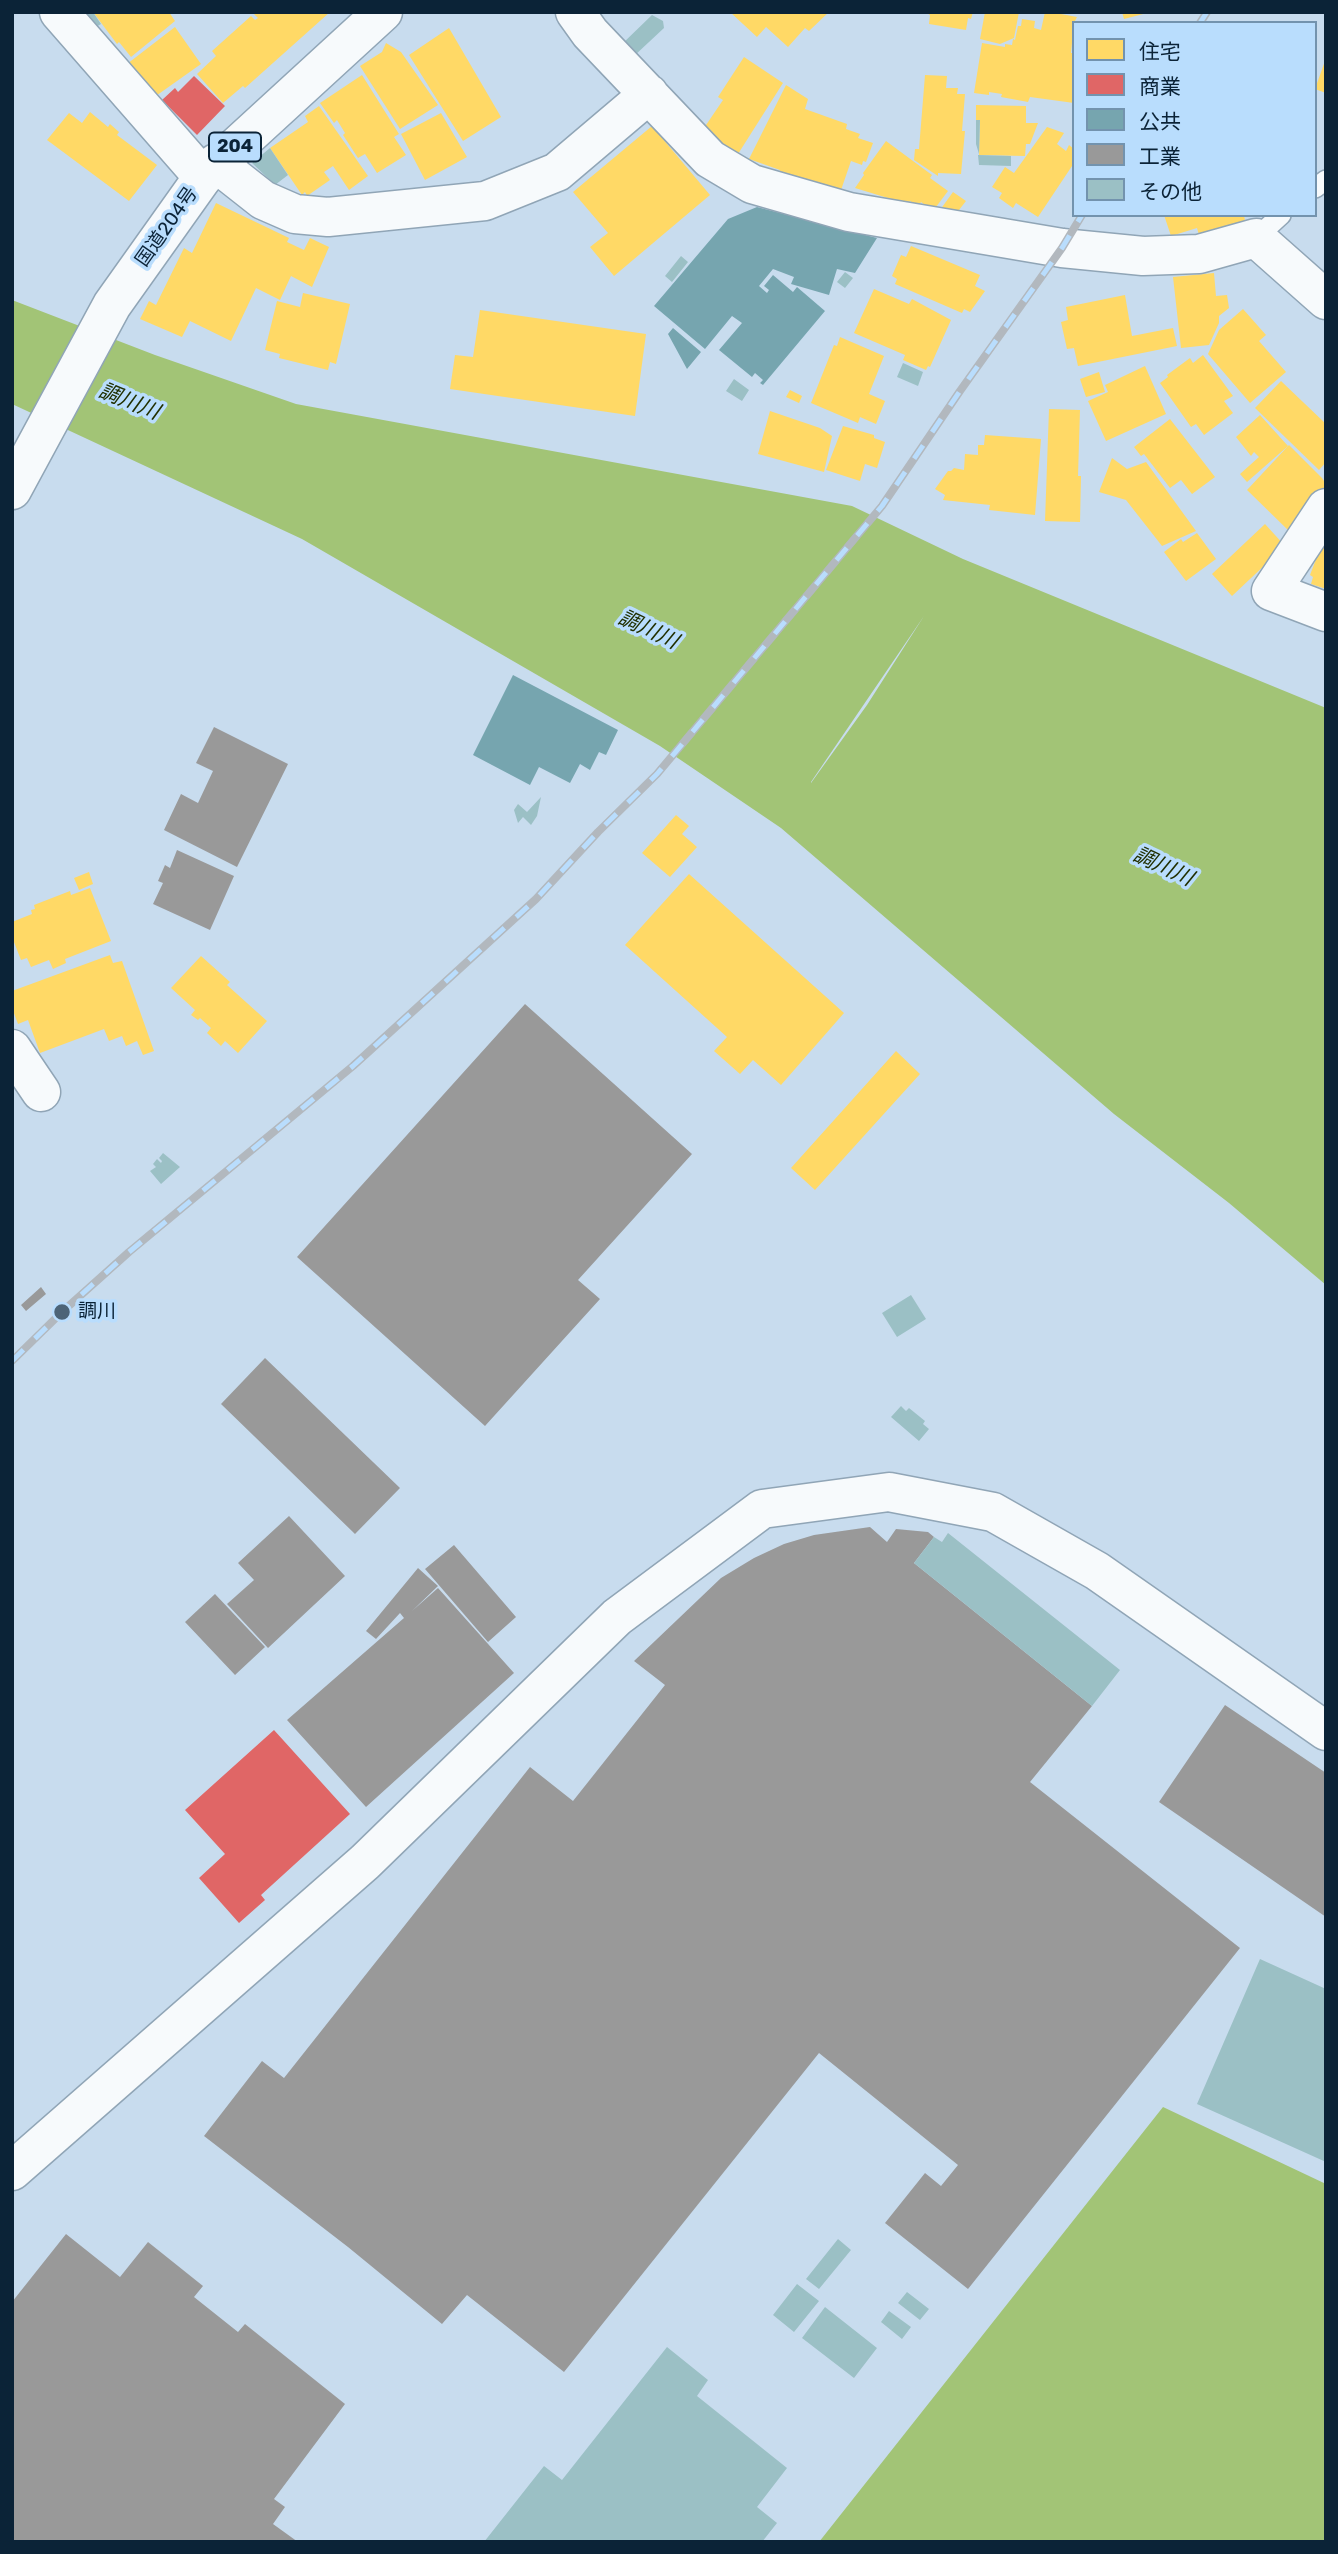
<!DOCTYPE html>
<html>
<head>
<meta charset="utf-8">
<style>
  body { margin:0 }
  #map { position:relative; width:1338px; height:2554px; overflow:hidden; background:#c8dcee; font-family:Rubik,"Noto Sans JP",sans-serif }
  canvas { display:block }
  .frame { position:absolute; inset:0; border:14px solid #0b2337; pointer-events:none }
  .legend { position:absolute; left:1072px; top:21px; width:245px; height:196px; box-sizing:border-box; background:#b9ddfd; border:2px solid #7393ae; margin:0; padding:9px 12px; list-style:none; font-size:21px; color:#0b2337 }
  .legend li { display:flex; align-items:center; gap:14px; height:35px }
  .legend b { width:35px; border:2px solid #7393ae }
</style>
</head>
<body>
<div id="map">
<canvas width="1338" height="2554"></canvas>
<div class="frame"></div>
<ul class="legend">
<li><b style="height:19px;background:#ffd966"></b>住宅</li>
<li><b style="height:19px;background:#e06666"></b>商業</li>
<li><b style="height:19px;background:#76a5af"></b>公共</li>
<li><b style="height:19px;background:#999"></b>工業</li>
<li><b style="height:19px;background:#9bc0c5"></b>その他</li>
</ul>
</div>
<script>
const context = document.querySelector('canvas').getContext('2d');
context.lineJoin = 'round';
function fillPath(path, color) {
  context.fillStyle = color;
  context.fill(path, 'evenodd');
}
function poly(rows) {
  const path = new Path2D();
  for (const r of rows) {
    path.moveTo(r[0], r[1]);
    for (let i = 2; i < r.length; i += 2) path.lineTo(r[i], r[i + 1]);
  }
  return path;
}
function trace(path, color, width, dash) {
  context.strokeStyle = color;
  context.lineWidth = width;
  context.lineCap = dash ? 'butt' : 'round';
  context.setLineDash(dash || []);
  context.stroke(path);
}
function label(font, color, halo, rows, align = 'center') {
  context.font = font + ' Rubik,"Noto Sans JP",sans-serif';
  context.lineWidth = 7;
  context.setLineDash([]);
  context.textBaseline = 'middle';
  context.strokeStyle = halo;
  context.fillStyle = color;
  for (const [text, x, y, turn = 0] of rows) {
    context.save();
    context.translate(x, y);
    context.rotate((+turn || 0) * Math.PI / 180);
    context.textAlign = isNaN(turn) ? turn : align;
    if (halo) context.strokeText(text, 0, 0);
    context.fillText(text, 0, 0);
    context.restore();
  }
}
fillPath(poly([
  [12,300,155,355,296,404,852,506,963,559,1326,708,1326,1285,1229,1203,1114,1114,781,828,660,746,302,539,12,404],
  [924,616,867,705,811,783,811,782],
  [1163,2107,1326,2184,1326,2542,819,2542]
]), '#a2c476');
fillPath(poly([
  [93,12,169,12,175,21,131,57,119,42,117,44],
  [252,12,330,12,245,88,243,86,223,103,197,74,216,56,212,51,251,16,255,20,258,18],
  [730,12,829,12,809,31,805,28,788,47,766,27,757,37],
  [925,12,973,12,971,19,968,18,966,30,929,24,930,15],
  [985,12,1019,12,1014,38,1000,44,980,39],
  [1045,12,1062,12,1061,14,1077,17,1074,23,1071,53,1074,53,1074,103,1030,97,1028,102,1001,97,1002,94,989,92,989,95,974,93,982,43,1005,47,1005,44,1012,45,1013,39,1015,40,1018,26,1021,26,1022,19,1035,21,1034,28,1041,30],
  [1122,12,1147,12,1147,13,1124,19],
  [175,27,201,64,153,98,127,64],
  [449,28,501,117,463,141,409,55],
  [386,43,401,52,438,105,400,129,360,66,382,52],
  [744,57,783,83,738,154,709,135,704,128,723,100,718,97],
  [1326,58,1326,93,1315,89],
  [362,75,399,134,394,137,406,155,377,173,365,154,358,158,343,135,345,133,337,120,334,123,320,103],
  [925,75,947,76,946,88,958,88,957,94,965,94,962,131,965,131,961,174,938,173,938,176,914,160,915,149,919,149],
  [786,85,808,99,805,109,847,124,846,129,860,134,858,138,873,143,866,162,863,161,862,165,851,161,840,193,779,174,780,170,749,159],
  [976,105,1026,106,1026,123,1038,123,1030,144,1026,144,1025,156,979,155,980,120,976,120],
  [319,106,368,176,349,190,333,166,324,172,330,180,307,196,305,192,302,195,270,148,308,122,305,116],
  [90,112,108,127,110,124,119,132,117,135,157,165,129,201,47,140,69,113,82,123],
  [441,113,467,157,425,180,401,134],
  [652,126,710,195,614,276,590,247,608,233,573,192],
  [1047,127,1064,133,1057,144,1066,151,1069,145,1074,149,1074,163,1038,217,1016,203,1013,208,999,198,1002,193,992,187,1005,167,1014,173],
  [886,141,932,175,930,178,948,191,933,211,921,202,918,207,910,201,906,206,901,202,855,188,864,175,863,173],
  [953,192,966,201,952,219,940,210],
  [216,203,289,238,287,242,304,250,310,238,329,247,312,287,291,276,280,300,256,288,231,341,190,321,182,337,140,319,149,301,156,305,184,248,192,253],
  [1164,215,1244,215,1245,221,1199,235,1197,228,1171,236],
  [911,246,980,275,975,286,985,291,970,312,964,309,962,313,895,284,897,279,892,276,901,255,906,257],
  [1214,273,1216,296,1227,295,1229,308,1219,316,1219,323,1209,345,1181,348,1173,277],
  [874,289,909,304,912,299,951,320,930,367,928,366,926,370,903,360,905,355,854,333],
  [303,293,350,304,336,364,330,362,328,370,279,358,280,354,265,350,277,301,300,307],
  [1125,295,1132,336,1173,328,1177,346,1078,366,1074,348,1067,349,1061,322,1068,320,1066,307],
  [1243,309,1266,335,1259,341,1286,372,1250,403,1208,354,1219,330],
  [480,310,646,334,635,416,450,389,455,355,473,357],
  [840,337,884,356,869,394,885,401,876,424,860,417,858,423,811,403,834,345,837,346],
  [1203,355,1233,396,1224,401,1233,413,1204,435,1196,424,1191,427,1160,383,1168,377,1167,375,1190,358,1193,363],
  [1145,366,1166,414,1106,441,1088,401,1108,392,1105,385],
  [1099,372,1105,392,1086,397,1080,379],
  [1281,381,1326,424,1326,462,1319,470,1255,408],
  [790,390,802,396,799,403,786,397],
  [1049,409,1080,410,1078,476,1081,476,1080,522,1045,521],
  [770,411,820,428,832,436,824,472,758,454],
  [1260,415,1288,446,1247,482,1240,474,1259,457,1254,452,1251,456,1236,437],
  [1170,419,1215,477,1192,494,1181,480,1170,488,1144,454,1141,456,1134,447],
  [843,426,874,435,874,438,885,442,877,468,865,464,860,481,826,470],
  [985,435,1041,439,1035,515,989,510,990,505,943,500,945,495,935,489,948,471,951,471,954,468,964,470,965,454,978,455,978,445,984,445],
  [1289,445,1322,478,1326,484,1326,494,1289,531,1247,490],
  [1112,458,1127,469,1146,462,1196,531,1162,546,1126,500,1099,492],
  [1265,524,1285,546,1232,596,1212,574],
  [1197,533,1216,559,1186,581,1164,552,1181,539,1183,542],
  [1321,546,1326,547,1326,589,1311,584,1313,577,1310,575],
  [676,815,689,826,682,834,697,847,670,877,642,853],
  [89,872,93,884,79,890,74,878],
  [689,874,844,1013,781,1085,753,1060,740,1074,714,1051,727,1037,625,945],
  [90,888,111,941,65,959,66,963,53,969,49,960,31,967,27,958,21,960,12,937,12,922,32,914,31,910,35,909,34,905,70,891,71,895],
  [110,955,113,963,122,961,154,1051,143,1055,137,1041,126,1046,122,1036,109,1041,104,1029,40,1053,28,1020,18,1024,12,1008,12,991],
  [201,956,230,982,227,985,267,1021,238,1053,225,1041,221,1046,207,1033,211,1028,200,1018,198,1020,191,1015,195,1010,171,988],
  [896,1051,920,1074,815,1190,791,1168]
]), '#ffd966');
fillPath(poly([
  [194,76,225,106,197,135,162,100,175,88,178,92],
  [274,1730,350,1814,261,1895,265,1900,239,1923,199,1878,225,1854,185,1810]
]), '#e06666');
fillPath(poly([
  [757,207,877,238,855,273,837,269,829,295,791,284,794,277,773,269,759,286,767,293,769,290,764,286,773,275,793,292,797,287,825,311,763,385,760,383,763,380,755,373,752,377,719,350,742,323,732,316,705,349,654,306,728,219],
  [673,328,701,352,687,369,668,334],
  [513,675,618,730,606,755,599,752,590,770,580,764,570,783,539,767,530,785,473,755]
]), '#76a5af');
fillPath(poly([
  [214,727,288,764,237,867,164,830,181,794,198,803,213,771,196,763],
  [177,850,234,876,210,930,153,904,163,883,158,881,165,865,170,868],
  [525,1004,692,1154,578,1280,600,1299,485,1426,297,1257],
  [41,1287,46,1294,26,1311,21,1305],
  [265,1358,400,1488,355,1534,221,1404],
  [289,1516,345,1576,268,1648,227,1604,254,1580,238,1563],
  [870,1527,887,1542,896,1529,928,1532,934,1537,914,1563,1092,1706,1030,1782,1240,1948,968,2289,885,2223,925,2173,941,2186,958,2165,819,2053,564,2372,467,2295,442,2324,348,2247,204,2136,262,2061,284,2078,530,1767,573,1801,665,1685,634,1661,721,1578,754,1558,784,1544,814,1535],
  [454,1545,516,1617,488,1642,425,1569],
  [418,1568,438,1586,412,1611,438,1588,514,1673,366,1807,287,1720,404,1618,400,1613,376,1639,366,1631],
  [215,1594,265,1647,235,1675,185,1622],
  [1225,1705,1326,1773,1326,1917,1159,1802],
  [66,2234,120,2277,148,2242,203,2286,194,2297,238,2332,245,2324,345,2404,274,2499,285,2507,273,2524,298,2542,12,2542,12,2302]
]), '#999');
fillPath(poly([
  [88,12,93,12,101,24,96,27,86,15],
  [652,15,663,21,664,28,634,56,621,45],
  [976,120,980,120,979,154,976,144],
  [270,148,288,175,275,185,252,163],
  [978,155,1011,156,1011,166,979,165],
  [681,256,688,262,672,282,665,276],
  [845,272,853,278,845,288,837,282],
  [903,363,923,372,918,386,897,377],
  [734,379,749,390,742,401,726,391],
  [541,797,537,816,531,825,523,817,518,823,514,810,518,804,527,812],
  [163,1153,180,1167,161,1184,150,1171,156,1167,153,1164,157,1159,161,1163,162,1161,159,1158],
  [911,1295,926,1319,897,1337,882,1313],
  [901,1406,906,1411,909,1408,925,1421,923,1424,929,1429,919,1441,891,1417],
  [948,1533,1120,1670,1092,1706,914,1563,934,1537,942,1542],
  [1260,1959,1326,1989,1326,2162,1197,2104],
  [838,2239,851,2250,819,2289,806,2279],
  [797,2284,819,2301,794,2332,773,2315],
  [907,2292,929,2309,920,2320,898,2303],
  [825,2307,877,2348,854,2378,802,2338],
  [889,2311,911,2327,902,2339,881,2322],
  [667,2347,708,2380,697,2396,787,2468,757,2507,777,2523,762,2542,484,2542,544,2466,562,2480]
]), '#9bc0c5');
const lane = poly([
  [1315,188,1326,180],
  [1256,238,1281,215]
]);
const street = poly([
  [59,12,203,177],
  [575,12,590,33,710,159,752,184,849,212,1062,248,1143,256,1199,254,1256,238,1326,300],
  [216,163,263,200,295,214,328,217,485,201,557,172,649,94],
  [1326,508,1271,591,1326,612],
  [12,1049,41,1092]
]);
const secondary = poly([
  [12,2171,365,1862,617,1617,762,1509,889,1492,993,1512,1097,1571,1326,1731]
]);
const highway = poly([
  [12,490,112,305,203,177,383,12]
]);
trace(lane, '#90a5b6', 22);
trace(street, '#90a5b6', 41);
trace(secondary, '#90a5b6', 41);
trace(highway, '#90a5b6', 41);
trace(lane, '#f7fafc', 19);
trace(street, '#f7fafc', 38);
trace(secondary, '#f7fafc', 38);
trace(highway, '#f7fafc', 38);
const rail = poly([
  [1200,23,1207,12],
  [12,1361,62,1312,129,1252,353,1066,536,899,598,832,657,774,882,506,960,391,1062,248,1082,215]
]);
trace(rail, '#b2b8be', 8);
trace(rail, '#b9ddfd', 5, [16]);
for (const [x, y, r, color] of [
  [62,1312,9,"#4d6477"]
]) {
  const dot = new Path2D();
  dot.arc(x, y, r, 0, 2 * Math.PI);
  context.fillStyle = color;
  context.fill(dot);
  trace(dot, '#b9ddfd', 2.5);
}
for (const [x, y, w] of [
  [235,147,52]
]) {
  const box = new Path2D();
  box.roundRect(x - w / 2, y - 14.5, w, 29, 5);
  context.fillStyle = '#b9ddfd';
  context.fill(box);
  trace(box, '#0b2337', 2);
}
label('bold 18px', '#0b2337', null, [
  ["204",235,147]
]);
label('19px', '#0b2337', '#b9ddfd', [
  ["国道204号",167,227,-55]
]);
label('19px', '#0b2337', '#b9ddfd', [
  ["調川",78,1312]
], 'left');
label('italic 21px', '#213000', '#b9ddfd', [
  ["調川川",129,402,22],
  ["調川川",648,630,25],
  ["調川川",1163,867,25]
]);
</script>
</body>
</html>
